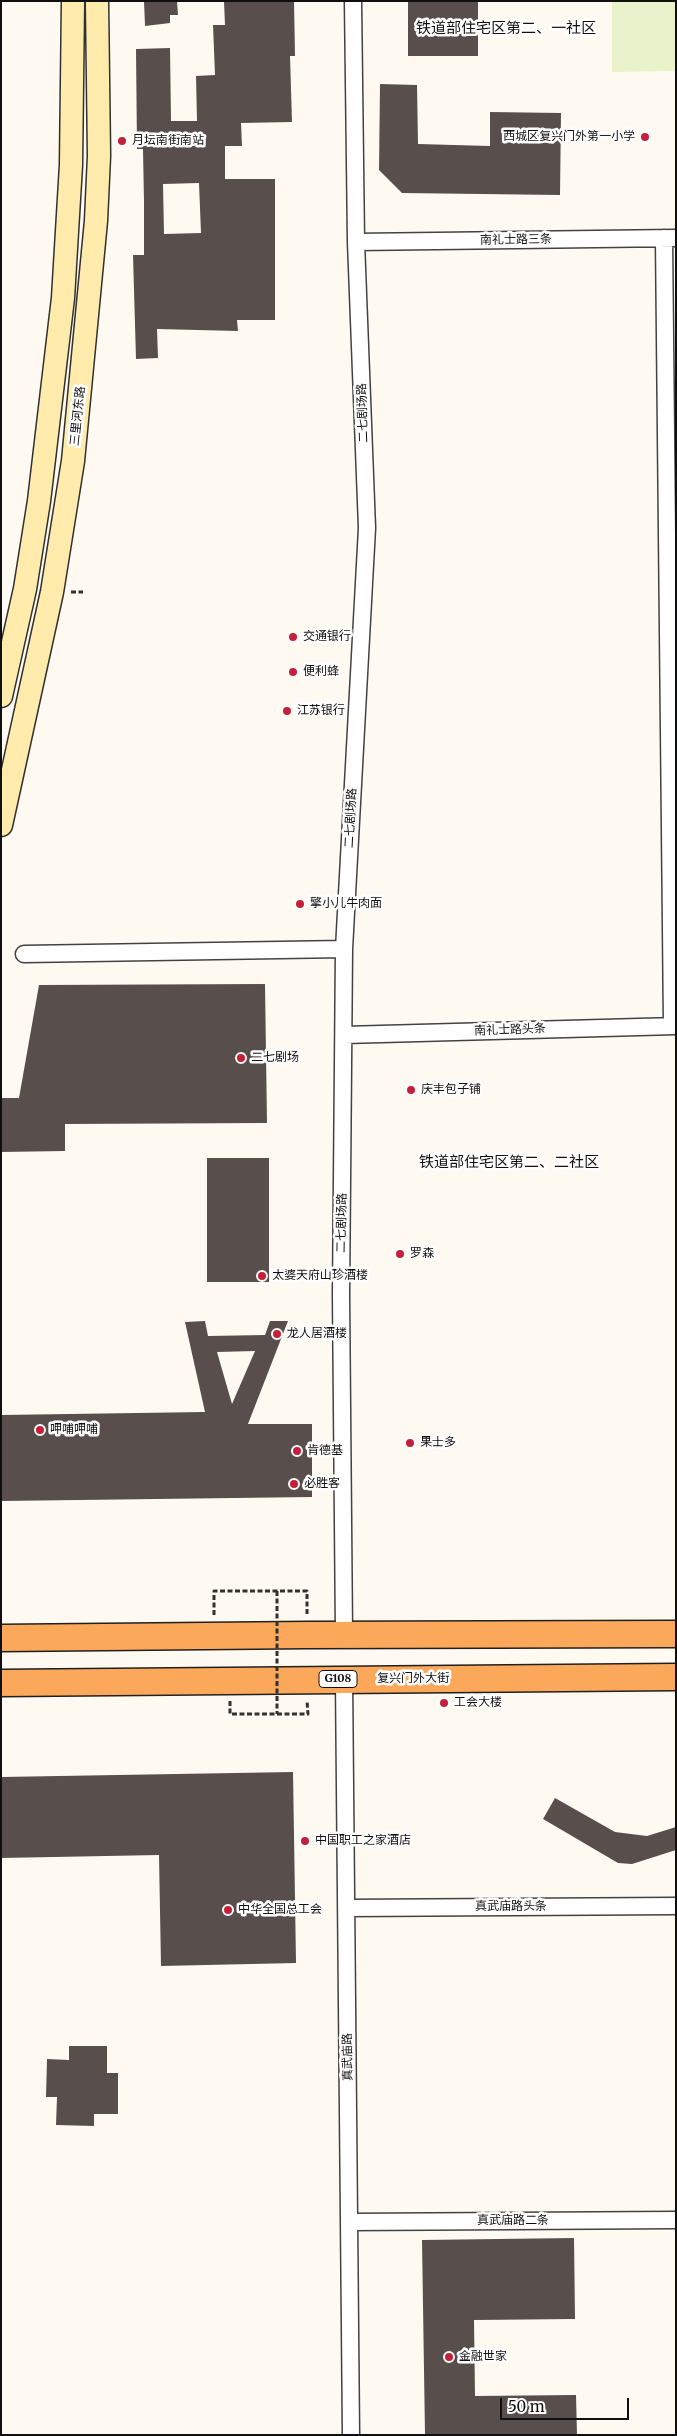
<!DOCTYPE html>
<html>
<head>
<meta charset="utf-8">
<style>
  body { margin:0 }
  #map { position:relative; width:677px; height:2436px; overflow:hidden; background:#fffaf1; font-family:Merriweather,serif }
  canvas { display:block }
  .frame { position:absolute; inset:0; border:2px solid #0f0f0f; pointer-events:none }
  .scale { position:absolute; left:500px; top:2398px; width:129px; height:22px; box-sizing:border-box; border:2px solid #0f0f0f; border-top:0; padding-left:6px; font-size:15px; line-height:18px; white-space:nowrap; color:#0f0f0f; -webkit-text-stroke:4px #fff; paint-order:stroke }
</style>
</head>
<body>
<div id="map">
<canvas width="677" height="2436"></canvas>
<div class="frame"></div>
<div class="scale">50 m</div>
</div>
<script>
const context = document.querySelector('canvas').getContext('2d');
context.lineJoin = 'round';
function fillPath(path, color) {
  context.fillStyle = color;
  context.fill(path, 'evenodd');
}
function poly(rows) {
  const path = new Path2D();
  for (const r of rows) {
    path.moveTo(r[0], r[1]);
    for (let i = 2; i < r.length; i += 2) path.lineTo(r[i], r[i + 1]);
  }
  return path;
}
function trace(path, color, width, dash) {
  context.strokeStyle = color;
  context.lineWidth = width;
  context.lineCap = dash ? 'butt' : 'round';
  context.setLineDash(dash || []);
  context.stroke(path);
}
function label(font, color, halo, rows, align = 'center') {
  context.font = font + ' Merriweather,"Noto Sans SC",serif';
  context.lineWidth = 5;
  context.setLineDash([]);
  context.textBaseline = 'middle';
  context.strokeStyle = halo;
  context.fillStyle = color;
  for (const [text, x, y, turn = 0] of rows) {
    context.save();
    context.translate(x, y);
    context.rotate((+turn || 0) * Math.PI / 180);
    context.textAlign = isNaN(turn) ? turn : align;
    if (halo) context.strokeText(text, 0, 0);
    context.fillText(text, 0, 0);
    context.restore();
  }
}
fillPath(poly([
  [612,1,676,1,676,71,612,72]
]), '#e9f2ca');
fillPath(poly([
  [144,1,177,1,178,15,170,15,170,23,145,26],
  [224,1,294,1,295,56,290,56,292,122,241,123,242,146,225,146,225,179,275,179,275,320,237,320,238,331,157,329,158,358,136,359,133,255,144,255,144,202,143,149,137,149,136,49,170,48,171,121,197,121,196,76,215,75,213,25,225,25],
  [199,183,201,233,164,234,163,184],
  [408,1,478,1,478,56,408,56],
  [380,84,417,85,418,144,490,146,490,112,561,113,560,195,402,193,379,170],
  [265,984,267,1123,65,1124,65,1151,1,1152,1,1098,19,1098,39,985],
  [207,1158,269,1158,269,1282,207,1282],
  [205,1321,208,1336,265,1335,270,1321,288,1321,248,1424,312,1424,312,1497,1,1501,1,1415,205,1412,185,1322],
  [255,1351,232,1404,217,1352],
  [293,1772,296,1963,161,1966,159,1855,1,1858,1,1777],
  [555,1798,615,1832,647,1836,676,1827,676,1850,632,1864,618,1863,543,1819],
  [69,2046,107,2046,107,2073,118,2073,118,2114,94,2114,94,2126,56,2125,57,2097,46,2097,47,2059,69,2060],
  [574,2238,575,2319,474,2320,475,2396,576,2395,577,2435,425,2435,422,2240]
]), '#584e4b');
const minor = poly([
  [664,238,672,1026],
  [356,242,676,238],
  [24,954,344,949],
  [344,1035,676,1026],
  [344,1635,341,1295,344,949,367,528,356,242,353,1],
  [344,1679,351,2435],
  [346,1908,676,1906],
  [349,2222,676,2220]
]);
const secondary = poly([
  [1,696,25,589,39,501,63,298,71,165,73,1],
  [1,825,52,592,73,461,96,221,99,156,97,1]
]);
const trunk = poly([
  [1,1638,308,1635,676,1634],
  [1,1683,676,1677]
]);
trace(minor, '#424242', 19);
trace(secondary, '#313131', 25);
trace(trunk, '#202020', 29);
trace(poly([
  [71,592,83,592],
  [214,1615,214,1591,307,1591,307,1615],
  [230,1701,230,1714,308,1714,307,1701]
]), '#313131', 3, [5, 2.5]);
trace(minor, '#fff', 16);
trace(secondary, '#ffecac', 22);
trace(trunk, '#fca85b', 26);
trace(poly([
  [277,1591,277,1714]
]), '#313131', 3, [5, 2.5]);
for (const [x, y, r, color] of [
  [645,137,5,"#c5203b"],
  [122,141,5,"#c5203b"],
  [293,637,5,"#c5203b"],
  [293,672,5,"#c5203b"],
  [287,711,5,"#c5203b"],
  [300,904,5,"#c5203b"],
  [241,1058,5,"#c5203b"],
  [411,1090,5,"#c5203b"],
  [400,1254,5,"#c5203b"],
  [262,1276,5,"#c5203b"],
  [277,1334,5,"#c5203b"],
  [40,1430,5,"#c5203b"],
  [410,1443,5,"#c5203b"],
  [297,1451,5,"#c5203b"],
  [294,1484,5,"#c5203b"],
  [444,1703,5,"#c5203b"],
  [305,1841,5,"#c5203b"],
  [228,1910,5,"#c5203b"],
  [449,2357,5,"#c5203b"]
]) {
  const dot = new Path2D();
  dot.arc(x, y, r, 0, 2 * Math.PI);
  context.fillStyle = color;
  context.fill(dot);
  trace(dot, '#fff', 2);
}
for (const [x, y, w] of [
  [338,1679,38]
]) {
  const box = new Path2D();
  box.roundRect(x - w / 2, y - 8.5, w, 17, 4);
  context.fillStyle = '#fff';
  context.fill(box);
  trace(box, '#0f0f0f', 1);
}
label('bold 11px', '#0f0f0f', null, [
  ["G108",338,1679]
]);
label('12px', '#0f0f0f', '#fff', [
  ["西城区复兴门外第一小学",635,137,"right"],
  ["月坛南街南站",132,141],
  ["交通银行",303,637],
  ["便利蜂",303,672],
  ["江苏银行",297,711],
  ["擎小儿牛肉面",310,904],
  ["二七剧场",251,1058],
  ["庆丰包子铺",421,1090],
  ["罗森",410,1254],
  ["太婆天府山珍酒楼",272,1276],
  ["龙人居酒楼",287,1334],
  ["呷哺呷哺",50,1430],
  ["果士多",420,1443],
  ["肯德基",307,1451],
  ["必胜客",304,1484],
  ["工会大楼",454,1703],
  ["中国职工之家酒店",315,1841],
  ["中华全国总工会",238,1910],
  ["金融世家",459,2357]
], 'left');
label('12px', '#0f0f0f', '#fff', [
  ["南礼士路三条",516,240,-1],
  ["二七剧场路",363,413,-92],
  ["三里河东路",78,416,-84],
  ["二七剧场路",351,818,-87],
  ["南礼士路头条",510,1030,-2],
  ["二七剧场路",342,1223,-89],
  ["复兴门外大街",413,1679],
  ["真武庙路头条",511,1907],
  ["真武庙路",348,2057,-91],
  ["真武庙路二条",513,2221]
]);
label('15px', '#0f0f0f', '#fff', [
  ["铁道部住宅区第二、一社区",506,29],
  ["铁道部住宅区第二、二社区",509,1163]
]);
</script>
</body>
</html>
